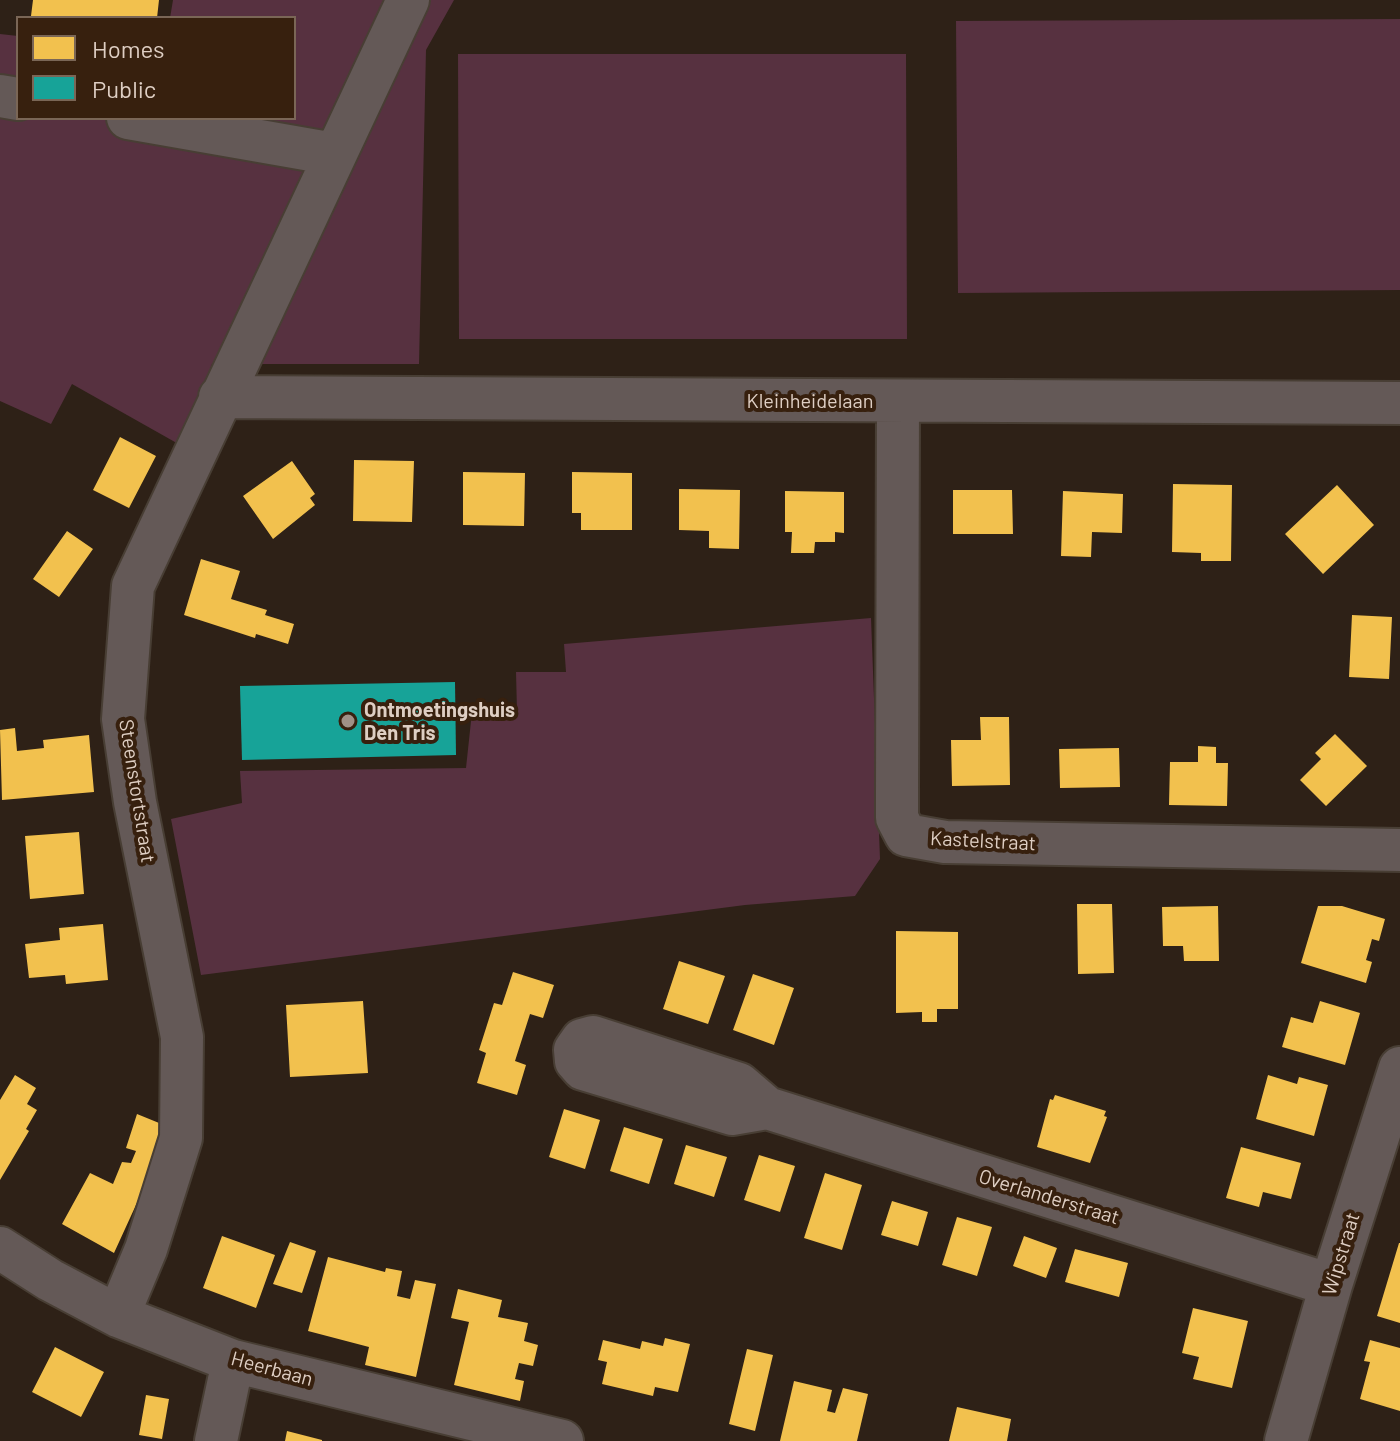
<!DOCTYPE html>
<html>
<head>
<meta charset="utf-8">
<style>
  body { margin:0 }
  #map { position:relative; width:1400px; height:1441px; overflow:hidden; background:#2e2117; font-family:Barlow,sans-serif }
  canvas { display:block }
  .legend { position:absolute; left:16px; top:16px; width:280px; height:104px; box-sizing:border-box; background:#37200e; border:2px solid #7a6656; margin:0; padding:10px 14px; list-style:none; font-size:24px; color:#decec3 }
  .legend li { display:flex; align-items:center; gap:16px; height:40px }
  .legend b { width:40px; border:2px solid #7a6656 }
</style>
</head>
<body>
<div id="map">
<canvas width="1400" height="1441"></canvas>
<ul class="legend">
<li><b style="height:22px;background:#f2c14e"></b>Homes</li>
<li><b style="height:22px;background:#17a398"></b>Public</li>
</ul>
</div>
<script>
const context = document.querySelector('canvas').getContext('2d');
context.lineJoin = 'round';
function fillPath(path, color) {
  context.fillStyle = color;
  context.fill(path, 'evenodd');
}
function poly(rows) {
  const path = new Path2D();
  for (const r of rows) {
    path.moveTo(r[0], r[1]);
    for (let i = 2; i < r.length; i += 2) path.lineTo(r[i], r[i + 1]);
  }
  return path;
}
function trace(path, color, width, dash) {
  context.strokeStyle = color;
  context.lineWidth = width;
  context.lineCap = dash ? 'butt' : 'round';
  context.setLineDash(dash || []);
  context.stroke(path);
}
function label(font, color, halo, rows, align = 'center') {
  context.font = font + ' Barlow,sans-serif';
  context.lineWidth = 8;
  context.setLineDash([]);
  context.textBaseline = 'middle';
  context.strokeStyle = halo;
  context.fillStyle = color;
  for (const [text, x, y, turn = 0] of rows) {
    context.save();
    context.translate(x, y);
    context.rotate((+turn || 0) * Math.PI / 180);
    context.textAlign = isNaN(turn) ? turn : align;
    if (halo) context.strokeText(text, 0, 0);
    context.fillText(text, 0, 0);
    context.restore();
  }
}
fillPath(poly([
  [173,0,454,0,426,50,419,364,212,364,182,446,72,384,51,424,0,401,0,34,18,36,18,118,294,118,294,18,170,18],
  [1400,19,1400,290,958,293,956,21],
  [458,54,906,54,907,339,459,339],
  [871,618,880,859,855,896,745,905,201,975,171,819,242,803,240,771,466,768,472,712,517,711,516,672,566,672,564,644]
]), '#573140');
fillPath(poly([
  [33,0,159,0,157,18,48,18,31,16],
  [120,437,156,456,129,508,93,490],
  [354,460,414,461,412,522,353,521],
  [292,461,315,494,310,498,315,505,273,539,243,496],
  [463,472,525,473,524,526,463,525],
  [572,472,632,473,632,530,581,530,581,513,572,513],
  [1173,484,1232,485,1231,561,1201,561,1201,553,1172,552],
  [1337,485,1374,525,1323,574,1285,534],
  [679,489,740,490,739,549,709,548,709,531,679,530],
  [953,490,1012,490,1013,534,953,534],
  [785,491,844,492,844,533,835,532,835,542,815,542,814,553,791,553,792,532,785,532],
  [1063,491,1123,494,1122,533,1092,532,1091,557,1061,556],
  [67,531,93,549,59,597,33,579],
  [201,559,240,571,231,599,267,610,265,615,294,624,288,644,256,634,255,638,184,615],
  [1352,615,1392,617,1389,679,1349,677],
  [980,717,1009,717,1010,785,952,786,951,740,981,740],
  [15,728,17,751,44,748,43,740,89,735,94,792,2,800,0,730],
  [1335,734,1367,766,1326,806,1300,780,1321,759,1315,753],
  [1198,746,1216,747,1216,763,1228,763,1227,806,1169,805,1170,762,1198,762],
  [1119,748,1120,787,1060,788,1059,749],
  [79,832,84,894,30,899,25,836],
  [1077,904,1112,904,1114,973,1078,974],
  [1218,906,1219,961,1184,961,1183,946,1163,946,1162,907],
  [1318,906,1342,906,1385,919,1379,941,1372,939,1369,950,1366,960,1372,962,1366,983,1301,963],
  [103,924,108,980,66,984,65,975,29,978,25,944,60,940,59,928],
  [896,931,958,932,958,1009,937,1009,937,1022,922,1022,922,1012,896,1013],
  [679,961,725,976,708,1024,663,1009],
  [513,972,554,985,543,1018,530,1014,515,1061,526,1065,517,1095,477,1083,486,1053,479,1050,494,1003,502,1005],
  [753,974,794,988,774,1045,733,1030],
  [363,1001,368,1073,290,1077,286,1005],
  [1320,1001,1360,1013,1345,1065,1282,1047,1291,1017,1313,1023],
  [15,1075,36,1088,27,1104,37,1110,26,1129,29,1131,0,1180,0,1100],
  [1268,1075,1297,1084,1299,1077,1328,1085,1314,1136,1256,1119],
  [1055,1095,1106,1111,1104,1116,1107,1117,1090,1163,1037,1147,1050,1099,1053,1100],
  [564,1109,600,1120,585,1169,549,1157],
  [137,1114,164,1125,141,1194,114,1253,62,1224,90,1173,113,1184,122,1162,131,1163,136,1151,126,1148],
  [624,1127,663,1139,649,1184,610,1171],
  [686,1145,727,1157,714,1197,674,1184],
  [1241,1147,1301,1163,1291,1199,1263,1192,1259,1207,1226,1198],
  [759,1155,795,1166,780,1212,744,1200],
  [825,1173,862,1185,842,1250,804,1238],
  [892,1201,928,1212,918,1246,881,1235],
  [957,1217,992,1227,977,1276,942,1265],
  [222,1236,275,1255,256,1308,203,1288],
  [1024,1236,1057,1248,1046,1278,1013,1266],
  [290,1242,316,1251,302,1293,273,1284],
  [1399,1243,1400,1243,1400,1323,1377,1316],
  [1075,1249,1128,1263,1119,1297,1065,1282],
  [328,1257,385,1272,386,1268,402,1271,397,1296,410,1299,415,1280,436,1284,416,1377,365,1365,369,1347,308,1331],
  [458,1289,502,1300,498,1317,528,1323,524,1341,538,1345,533,1366,519,1363,515,1379,524,1381,520,1401,454,1385,469,1322,451,1318],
  [1193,1308,1248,1321,1232,1388,1193,1379,1199,1357,1182,1353],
  [665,1338,690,1344,678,1392,655,1387,653,1396,602,1384,607,1362,598,1360,603,1340,640,1349,642,1341,663,1346],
  [1370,1340,1400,1348,1400,1411,1360,1399,1370,1362,1364,1361],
  [55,1347,104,1372,81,1417,32,1392],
  [747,1349,773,1355,755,1431,729,1424],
  [794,1381,832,1390,827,1411,835,1413,843,1388,868,1394,857,1441,780,1441],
  [146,1395,169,1399,162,1439,139,1435],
  [957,1407,1011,1419,1007,1441,949,1441],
  [287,1431,322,1440,322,1441,285,1441]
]), '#f2c14e');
fillPath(poly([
  [455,682,456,755,242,760,240,686]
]), '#17a398');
const minor = poly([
  [0,96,18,99],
  [128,118,334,154],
  [220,397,1400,403],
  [898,401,897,791,897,818,906,835,945,842,1400,850],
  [767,1108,732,1114,583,1069,576,1061,575,1050,582,1040,593,1037,739,1084,767,1108,1331,1285],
  [0,1248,50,1280,118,1316,233,1361,562,1441],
  [118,1316,146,1249,181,1138,182,1037,135,802,123,719,133,586,408,0],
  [216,1441,233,1361],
  [1286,1441,1331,1285,1400,1068]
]);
trace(minor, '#483e34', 46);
trace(minor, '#645957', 42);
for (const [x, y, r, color] of [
  [348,721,8,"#a09187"]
]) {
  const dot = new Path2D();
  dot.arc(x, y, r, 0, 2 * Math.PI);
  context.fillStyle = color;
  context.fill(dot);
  trace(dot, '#37200e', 3);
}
label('20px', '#decec3', '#37200e', [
  ["Kleinheidelaan",810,401],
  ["Steenstortstraat",137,791,81],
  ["Kastelstraat",983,841,3],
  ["Overlanderstraat",1049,1197,17],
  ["Wipstraat",1341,1254,-73],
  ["Heerbaan",272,1369,15]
]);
label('bold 20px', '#decec3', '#37200e', [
  ["Ontmoetingshuis",364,710],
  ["Den Tris",364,733]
], 'left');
</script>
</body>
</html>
